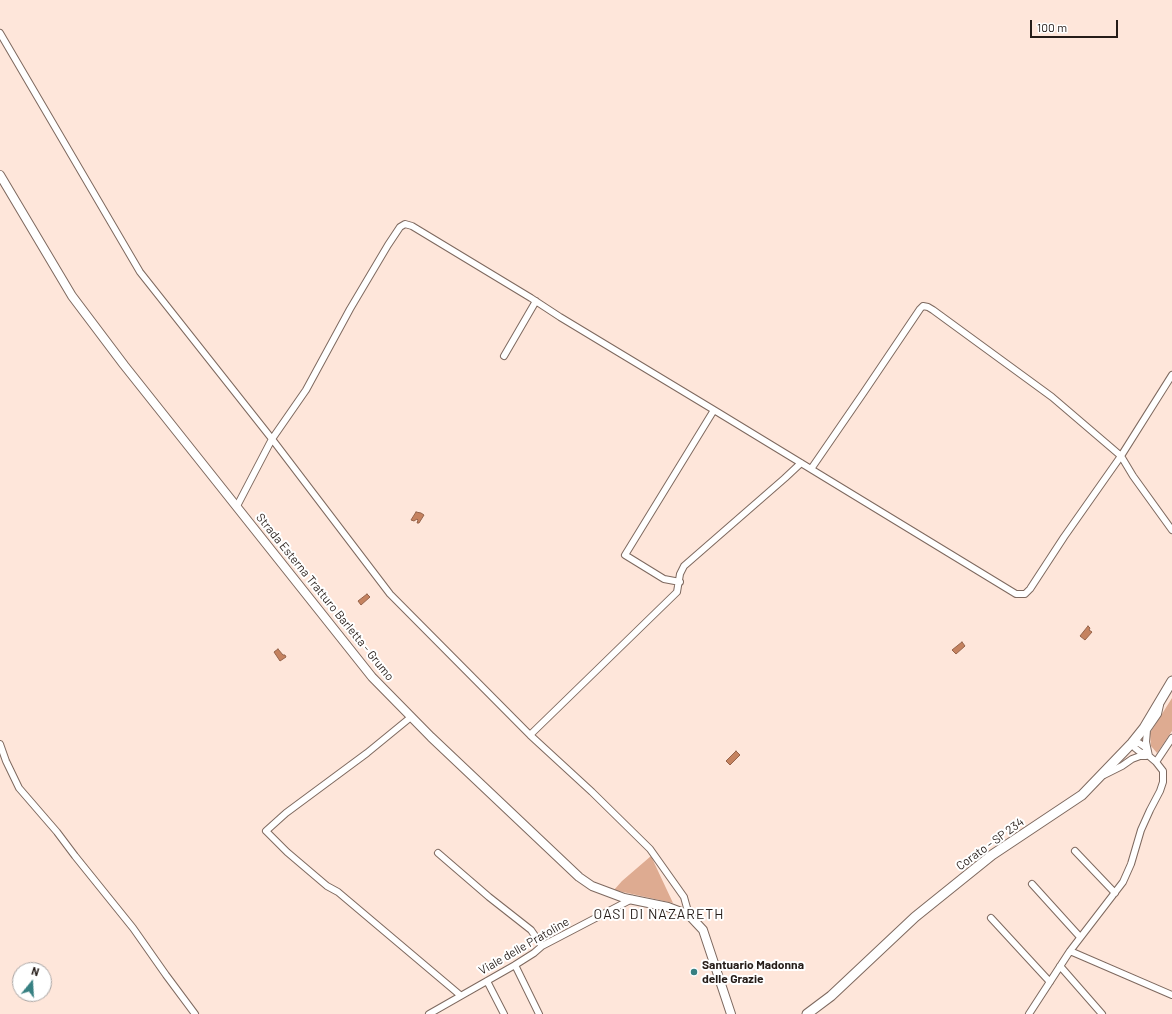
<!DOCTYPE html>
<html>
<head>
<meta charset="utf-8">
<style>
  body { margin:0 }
  #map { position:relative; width:1172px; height:1014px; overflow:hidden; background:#fee6da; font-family:Barlow,sans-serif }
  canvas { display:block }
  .north { position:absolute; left:12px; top:962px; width:40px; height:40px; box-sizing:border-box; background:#fff; border:1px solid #a8a4a3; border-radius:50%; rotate:18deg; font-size:11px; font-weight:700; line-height:16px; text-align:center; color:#251c18 }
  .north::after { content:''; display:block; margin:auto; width:14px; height:18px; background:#378082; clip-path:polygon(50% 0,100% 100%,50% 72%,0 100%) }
  .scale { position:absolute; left:1030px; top:20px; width:88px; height:18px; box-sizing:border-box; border:2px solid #251c18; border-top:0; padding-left:5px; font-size:12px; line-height:14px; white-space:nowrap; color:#251c18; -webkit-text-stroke:3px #fff; paint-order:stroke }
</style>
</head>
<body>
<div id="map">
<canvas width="1172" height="1014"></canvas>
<div class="north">N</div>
<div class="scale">100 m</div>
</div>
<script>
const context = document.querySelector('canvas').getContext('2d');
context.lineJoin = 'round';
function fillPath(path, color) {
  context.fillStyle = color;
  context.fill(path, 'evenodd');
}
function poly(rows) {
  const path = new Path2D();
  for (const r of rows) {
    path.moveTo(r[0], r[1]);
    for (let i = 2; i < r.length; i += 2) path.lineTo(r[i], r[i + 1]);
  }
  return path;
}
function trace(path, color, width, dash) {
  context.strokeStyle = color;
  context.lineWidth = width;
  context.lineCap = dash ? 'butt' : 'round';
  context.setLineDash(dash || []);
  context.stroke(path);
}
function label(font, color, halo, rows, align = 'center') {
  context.font = font + ' Barlow,sans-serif';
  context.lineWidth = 4;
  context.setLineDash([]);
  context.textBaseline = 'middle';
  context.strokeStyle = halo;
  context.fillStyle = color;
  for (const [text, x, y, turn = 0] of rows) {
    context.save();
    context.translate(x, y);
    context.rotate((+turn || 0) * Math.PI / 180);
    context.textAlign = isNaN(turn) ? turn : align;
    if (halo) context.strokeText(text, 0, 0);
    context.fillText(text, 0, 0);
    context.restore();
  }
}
fillPath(poly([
  [1172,698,1172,731,1157,753,1151,746,1150,733],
  [651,856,673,903,614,890,622,881]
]), '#deab91');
const water = poly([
  [416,512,421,513,424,515,419,523,417,523,418,520,417,519,414,521,411,520,416,512],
  [367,594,370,597,361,605,358,601,367,594],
  [1088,626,1090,628,1089,630,1092,632,1085,640,1080,636,1088,626],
  [962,642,965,646,956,654,952,650,962,642],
  [278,649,283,655,285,655,286,657,280,661,274,652,278,649],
  [736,751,740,755,730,765,726,761,736,751]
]);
fillPath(water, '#c5825f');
trace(water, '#95634a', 1);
const minor = poly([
  [0,33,140,272,272,439,390,594,530,735,592,792,650,849,684,897,689,915],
  [504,356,536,301],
  [811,469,864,392,920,309,923,306,928,307,933,310,1052,397,1121,456,1133,476,1172,530],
  [237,506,272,439,306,390,350,309,388,245,400,227,405,224,412,226,531,298,560,317,714,410,1016,594,1025,594,1030,589,1064,537,1121,456,1172,375],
  [680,582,664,579,625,555,714,410],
  [411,717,367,753,286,813,266,831,287,852,327,886,338,892,460,995],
  [530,735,677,592,680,574,684,566,785,478,801,463],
  [1132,743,1139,743,1145,747,1147,751],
  [0,744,6,761,19,788,57,832,75,856,133,928,166,975,195,1014],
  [1149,756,1146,742,1147,730,1158,714,1160,705],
  [1156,762,1172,738],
  [1104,775,1122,766,1132,759,1140,756,1146,756],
  [1075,851,1115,893],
  [438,853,489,897,531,930,542,946],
  [1032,884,1080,937],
  [991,918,1050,982],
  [1070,951,1172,995],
  [515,965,539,1014],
  [1060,966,1102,1014],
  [487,981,504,1014],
  [429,1014,515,965,534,953,542,946,632,899],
  [1029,1014,1070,951,1123,882,1131,864,1141,830,1150,810,1160,791,1163,782,1163,771,1156,762,1149,756,1140,752,1135,748,1132,743]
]);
const tertiary = poly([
  [0,175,72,296,124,365,372,677,431,737,579,877,592,886,624,898,668,907,689,915,703,930,731,1014]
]);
const secondary = poly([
  [807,1014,831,996,915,917,992,855,1082,795,1132,743,1144,728,1172,681]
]);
trace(minor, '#7e695f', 8);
trace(tertiary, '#7e695f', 10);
trace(secondary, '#7e695f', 11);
trace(minor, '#fff', 6);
trace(tertiary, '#fff', 8);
trace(secondary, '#fff', 9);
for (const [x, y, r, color] of [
  [694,972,4,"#378082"]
]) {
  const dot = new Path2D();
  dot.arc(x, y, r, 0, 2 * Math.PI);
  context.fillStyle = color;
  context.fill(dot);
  trace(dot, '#fff', 1.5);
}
label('12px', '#251c18', '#fff', [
  ["Strada Esterna Tratturo Barletta - Grumo",325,597,51],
  ["Corato - SP 234",990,844,-36],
  ["Viale delle Pratoline",524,946,-30]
]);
label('bold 12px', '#251c18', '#fff', [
  ["Santuario Madonna",702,965],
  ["delle Grazie",702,979]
], 'left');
context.letterSpacing = '1px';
label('14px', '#251c18', '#fff', [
  ["OASI DI NAZARETH",659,914]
]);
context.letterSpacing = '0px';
</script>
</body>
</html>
